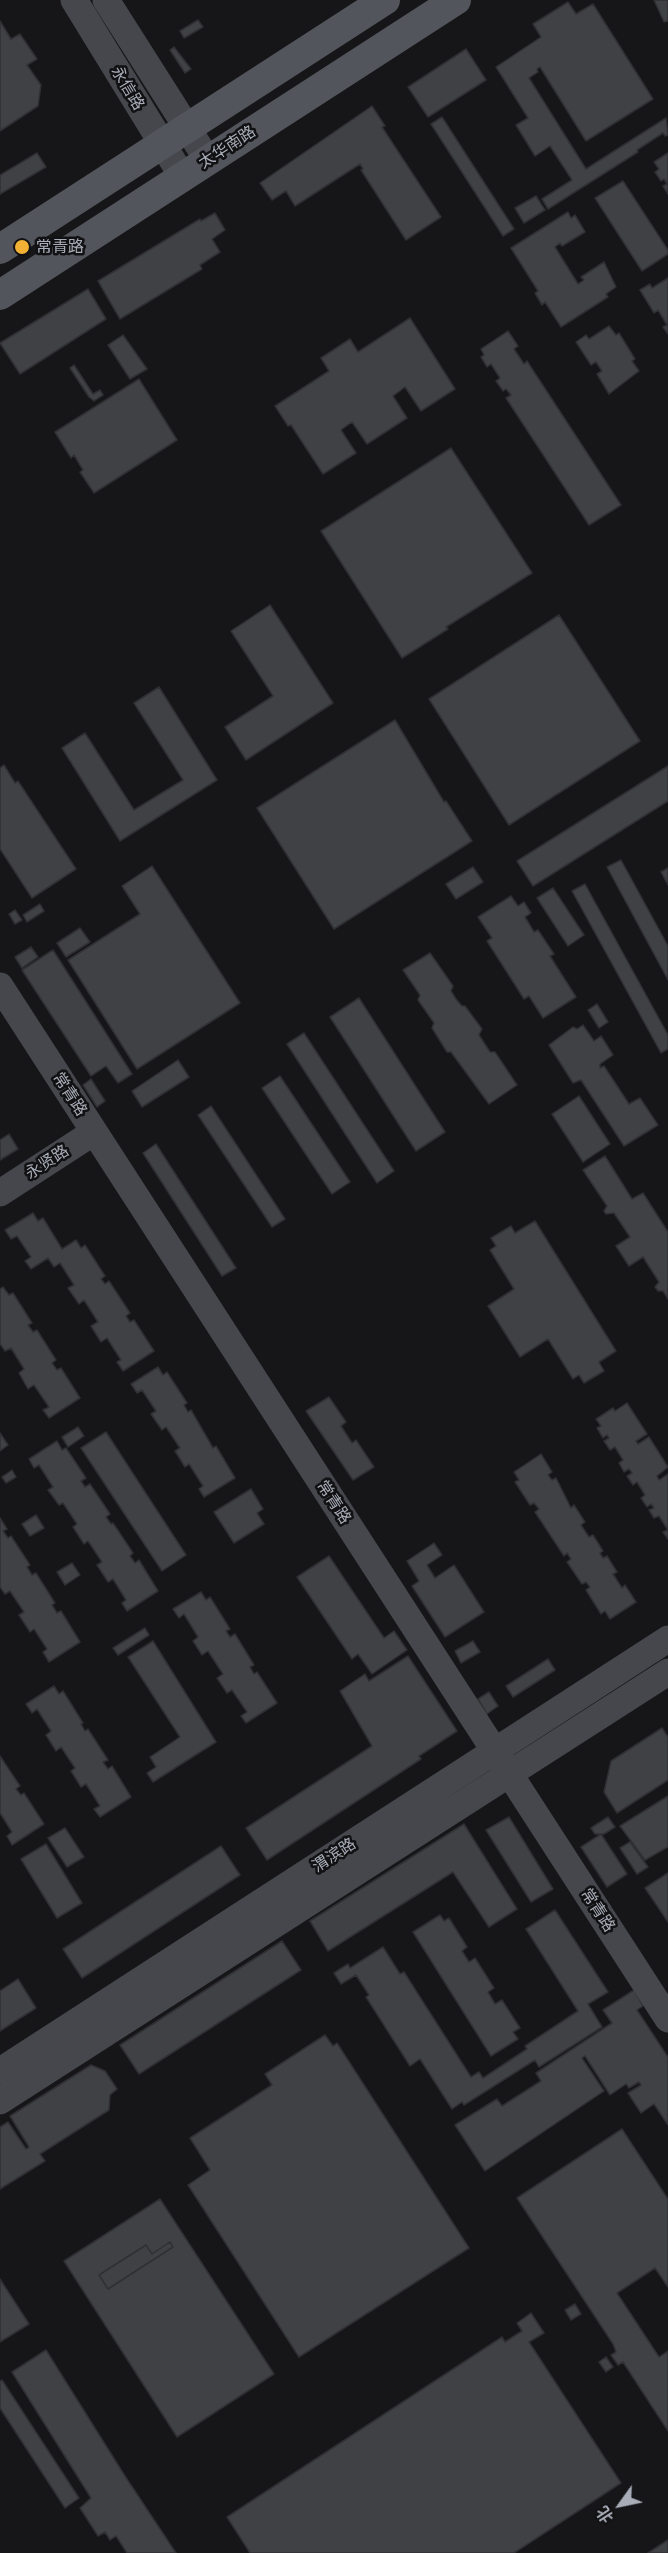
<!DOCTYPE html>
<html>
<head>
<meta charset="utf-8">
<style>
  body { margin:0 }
  #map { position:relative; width:668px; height:2553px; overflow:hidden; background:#161618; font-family:Ubuntu,"Noto Sans SC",sans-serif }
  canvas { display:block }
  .north { position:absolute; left:590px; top:2475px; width:60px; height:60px; -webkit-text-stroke:4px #111113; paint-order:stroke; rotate:237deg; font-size:16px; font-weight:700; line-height:24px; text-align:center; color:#a8adb8 }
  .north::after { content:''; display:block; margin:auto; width:21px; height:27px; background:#a8adb8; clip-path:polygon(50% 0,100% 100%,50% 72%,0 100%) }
</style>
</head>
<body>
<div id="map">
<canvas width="668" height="2553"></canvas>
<div class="north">北</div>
</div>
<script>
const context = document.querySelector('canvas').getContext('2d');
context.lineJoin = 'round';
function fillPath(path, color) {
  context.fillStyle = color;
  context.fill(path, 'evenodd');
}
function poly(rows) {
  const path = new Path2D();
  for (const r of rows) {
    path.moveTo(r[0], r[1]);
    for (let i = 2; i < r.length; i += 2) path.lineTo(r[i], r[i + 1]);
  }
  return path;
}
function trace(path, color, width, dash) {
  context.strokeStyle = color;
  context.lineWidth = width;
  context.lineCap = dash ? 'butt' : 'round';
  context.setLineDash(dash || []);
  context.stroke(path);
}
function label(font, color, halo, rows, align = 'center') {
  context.font = font + ' Ubuntu,"Noto Sans SC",sans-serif';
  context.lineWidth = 5;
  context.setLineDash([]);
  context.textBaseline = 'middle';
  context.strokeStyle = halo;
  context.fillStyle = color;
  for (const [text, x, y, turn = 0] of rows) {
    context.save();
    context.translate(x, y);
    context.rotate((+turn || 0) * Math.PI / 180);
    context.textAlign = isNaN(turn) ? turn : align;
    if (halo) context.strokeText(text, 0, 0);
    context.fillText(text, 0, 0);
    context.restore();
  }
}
const building = poly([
  [654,0,668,0,668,21,664,22,654,0],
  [568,2,576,14,593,4,653,99,586,141,540,67,537,69,538,72,529,78,586,169,666,118,668,135,665,136,663,133,637,150,638,152,548,209,542,199,572,180,550,146,535,156,516,125,528,118,496,67,541,37,533,24,568,2],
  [198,20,203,27,184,38,180,31,198,20],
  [0,21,11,39,20,34,37,59,27,65,41,85,38,106,0,131,0,21],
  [174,47,191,69,185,73,170,50,174,47],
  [466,49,486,80,428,117,408,87,466,49],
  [372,106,385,126,382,127,441,217,406,240,361,170,363,169,360,164,295,206,286,191,272,200,260,183,372,106],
  [442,117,514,229,503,236,431,124,442,117],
  [37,153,46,167,0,194,0,175,37,153],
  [668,153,668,194,663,186,667,184,664,179,661,181,655,172,659,169,654,162,668,153],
  [623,181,668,250,668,254,642,271,595,198,623,181],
  [536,196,545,210,524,223,515,208,536,196],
  [568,212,571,218,575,215,585,232,562,246,560,243,555,247,578,284,584,280,581,277,604,262,616,287,606,294,608,297,561,327,545,302,542,305,535,293,538,291,511,248,568,212],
  [215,213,225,230,212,239,220,252,200,265,202,269,120,319,98,281,200,219,201,221,215,213],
  [668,278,668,334,663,327,667,325,658,310,654,313,640,290,650,284,652,288,668,278],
  [88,289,106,319,20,374,0,343,88,289],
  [410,318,455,389,421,411,405,387,393,396,407,418,367,444,352,422,341,430,356,453,323,474,291,425,288,426,275,406,329,371,321,358,350,339,358,352,410,318],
  [609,326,616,335,619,333,635,359,632,361,639,371,609,394,597,374,602,371,596,362,591,365,576,342,586,335,589,339,609,326],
  [508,331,518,346,514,349,524,364,527,361,621,505,589,525,506,398,511,395,506,389,503,391,496,381,500,378,491,364,487,367,481,357,484,355,481,349,508,331],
  [123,335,147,369,130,379,108,345,123,335],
  [74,365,93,394,100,390,103,395,94,401,89,397,70,368,74,365],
  [139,379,177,440,94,493,80,472,83,470,74,455,71,458,55,432,139,379],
  [451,448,532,573,446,627,448,629,402,658,321,531,451,448],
  [270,605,333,703,246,760,225,727,273,696,231,631,270,605],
  [559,615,640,741,509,825,429,699,559,615],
  [159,687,217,780,120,841,62,748,85,733,134,810,183,780,134,703,159,687],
  [395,720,444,802,446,801,472,841,334,929,257,808,395,720],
  [4,765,15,783,18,781,76,869,32,898,0,849,0,768,4,765],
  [668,766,668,801,533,886,517,861,668,766],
  [621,860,668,946,668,980,607,867,621,860],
  [152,866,240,1003,137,1069,68,960,140,914,122,886,152,866],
  [473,867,483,882,456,899,446,884,473,867],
  [668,868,668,885,661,872,668,868],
  [585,884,668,1035,668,1049,661,1053,572,891,585,884],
  [553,888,584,935,568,946,537,898,553,888],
  [511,896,518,906,524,902,531,913,525,917,534,932,538,930,554,954,550,956,576,997,543,1018,529,996,524,999,487,941,492,938,478,917,511,896],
  [40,904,44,911,27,922,23,915,40,904],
  [15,910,22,920,15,924,9,914,15,910],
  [80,928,90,942,66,957,57,943,80,928],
  [31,947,38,957,22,968,15,957,31,947],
  [53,950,132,1074,118,1083,106,1066,91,1076,22,970,53,950],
  [430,953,453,986,451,991,456,999,462,1006,465,1006,482,1029,479,1035,490,1052,495,1052,517,1085,489,1104,451,1052,447,1052,432,1028,434,1023,418,1000,420,995,403,970,430,953],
  [359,998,445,1132,416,1151,330,1017,359,998],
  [597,1004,608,1022,599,1028,588,1010,597,1004],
  [583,1025,594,1041,601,1036,613,1055,600,1064,600,1068,604,1066,629,1104,640,1098,658,1125,624,1146,581,1080,573,1083,549,1045,573,1027,577,1029,583,1025],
  [304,1033,394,1171,377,1183,287,1044,304,1033],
  [178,1060,189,1077,142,1107,132,1091,178,1060],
  [280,1076,350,1182,332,1194,262,1088,280,1076],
  [91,1079,105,1101,97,1107,83,1085,91,1079],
  [579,1096,610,1144,583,1162,552,1114,579,1096],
  [211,1106,285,1219,272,1227,198,1115,211,1106],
  [9,1134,18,1149,0,1160,0,1140,9,1134],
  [156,1144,236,1268,222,1276,143,1153,156,1144],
  [605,1156,632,1199,643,1193,668,1232,668,1299,663,1291,658,1291,655,1287,659,1282,643,1257,629,1266,616,1246,630,1237,614,1213,606,1214,604,1211,607,1206,583,1170,605,1156],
  [33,1213,38,1221,43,1218,62,1249,76,1240,81,1248,85,1245,105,1276,101,1279,105,1284,109,1281,130,1313,126,1316,130,1322,134,1320,154,1351,123,1371,117,1362,121,1360,107,1338,101,1342,91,1326,98,1322,84,1300,79,1304,68,1288,74,1285,60,1263,54,1267,48,1258,31,1269,25,1261,31,1257,17,1236,11,1239,5,1230,33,1213],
  [535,1221,616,1351,599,1362,604,1371,584,1383,579,1375,573,1379,548,1339,520,1357,488,1306,514,1289,490,1250,496,1246,491,1238,511,1226,515,1233,535,1221],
  [3,1287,9,1295,13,1293,32,1323,28,1325,33,1332,37,1330,56,1360,52,1363,57,1370,61,1368,80,1398,49,1418,43,1410,49,1407,34,1385,28,1389,19,1373,24,1369,11,1348,5,1351,0,1344,0,1289,3,1287],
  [158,1367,163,1375,167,1372,187,1403,184,1405,188,1412,191,1410,213,1448,216,1446,235,1478,204,1497,199,1489,203,1486,189,1464,185,1467,175,1451,180,1448,166,1427,162,1430,151,1414,156,1411,142,1390,137,1393,131,1384,158,1367],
  [329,1397,346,1422,341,1426,352,1443,356,1440,374,1467,353,1480,306,1411,329,1397],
  [627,1403,647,1434,636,1441,638,1444,649,1437,668,1467,657,1476,659,1480,668,1474,668,1539,663,1532,668,1530,659,1516,654,1518,649,1510,654,1508,651,1504,647,1507,641,1498,645,1495,637,1482,633,1485,627,1476,632,1473,629,1469,624,1472,619,1463,623,1460,615,1447,610,1450,604,1441,609,1438,607,1435,603,1438,597,1428,601,1426,596,1419,613,1408,615,1411,627,1403],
  [78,1427,84,1436,68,1447,62,1437,78,1427],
  [106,1432,186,1555,162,1571,81,1448,106,1432],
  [0,1433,8,1445,0,1451,0,1433],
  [57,1441,62,1450,66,1448,86,1478,81,1481,85,1487,90,1484,110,1514,106,1517,111,1524,113,1523,133,1553,130,1556,135,1563,139,1560,158,1591,127,1611,122,1603,126,1600,113,1579,108,1582,97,1565,102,1562,88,1541,84,1544,73,1527,77,1524,63,1503,59,1505,48,1490,53,1487,39,1465,34,1468,29,1459,57,1441],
  [541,1454,552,1472,548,1475,552,1480,556,1478,571,1508,574,1505,585,1522,581,1525,589,1537,593,1535,603,1551,600,1553,603,1558,607,1556,617,1572,613,1574,622,1588,625,1585,636,1602,610,1619,605,1611,601,1614,586,1590,590,1587,586,1582,582,1584,567,1562,571,1559,567,1553,564,1556,535,1512,539,1509,534,1503,530,1505,515,1482,519,1480,514,1472,541,1454],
  [12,1470,16,1477,6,1483,2,1477,12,1470],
  [251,1489,263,1509,257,1513,264,1524,234,1543,214,1512,251,1489],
  [36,1515,44,1528,30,1536,22,1524,36,1515],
  [0,1518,7,1529,3,1531,8,1538,11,1536,30,1565,27,1567,32,1575,36,1573,55,1603,52,1605,57,1613,61,1611,80,1642,49,1662,43,1652,47,1649,34,1629,30,1632,19,1615,24,1612,10,1591,5,1594,0,1587,0,1518],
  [434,1543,442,1555,427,1565,435,1578,454,1565,484,1612,445,1637,412,1586,419,1581,407,1561,434,1543],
  [329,1556,384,1638,394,1631,407,1650,372,1674,358,1654,352,1659,297,1577,329,1556],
  [72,1563,80,1575,65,1585,57,1572,72,1563],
  [201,1592,206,1600,210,1597,230,1629,226,1631,230,1637,235,1634,254,1665,250,1667,254,1674,257,1672,277,1703,246,1723,241,1716,247,1712,232,1690,227,1693,217,1678,223,1674,208,1651,202,1655,193,1641,198,1637,184,1614,179,1618,173,1609,201,1592],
  [145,1628,149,1635,118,1655,113,1648,145,1628],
  [153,1641,216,1742,153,1782,147,1773,156,1767,150,1757,180,1737,128,1657,153,1641],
  [473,1641,480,1652,461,1663,455,1651,473,1641],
  [408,1656,457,1731,419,1756,421,1759,267,1860,246,1828,372,1746,340,1691,365,1674,369,1681,408,1656],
  [548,1659,555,1670,513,1697,506,1686,548,1659],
  [54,1686,59,1694,63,1691,83,1723,81,1724,85,1731,88,1729,108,1760,103,1762,108,1769,112,1766,131,1797,100,1817,94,1809,100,1806,86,1784,81,1787,71,1771,75,1768,61,1747,56,1751,46,1735,51,1731,37,1709,32,1713,26,1704,54,1686],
  [489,1692,498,1706,487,1714,478,1699,489,1692],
  [662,1728,668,1737,668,1780,617,1813,604,1792,611,1761,662,1728],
  [0,1756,20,1786,16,1789,21,1795,24,1793,44,1824,12,1845,7,1836,12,1832,0,1813,0,1756],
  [668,1796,668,1847,645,1860,620,1826,668,1796],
  [509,1817,553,1889,531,1902,486,1830,509,1817],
  [608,1817,615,1827,604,1834,595,1834,591,1828,608,1817],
  [464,1824,517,1909,489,1927,453,1872,328,1951,310,1921,464,1824],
  [65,1828,84,1857,67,1867,48,1838,65,1828],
  [601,1834,627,1874,607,1887,581,1847,601,1834],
  [630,1842,648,1867,637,1874,620,1848,630,1842],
  [46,1844,82,1903,57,1918,21,1859,46,1844],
  [221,1846,240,1875,82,1978,63,1949,221,1846],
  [668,1873,668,1922,645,1888,668,1873],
  [555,1910,608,1992,588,2004,602,2027,539,2067,535,2060,464,2105,462,2102,452,2109,420,2059,410,2066,366,1997,369,1995,356,1975,341,1984,334,1973,348,1964,350,1968,383,1947,400,1974,404,1972,471,2077,479,2072,483,2078,527,2049,525,2046,578,2011,526,1929,555,1910],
  [440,1915,444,1921,449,1918,467,1947,462,1951,469,1962,475,1958,494,1988,488,1992,495,2004,502,2000,520,2028,513,2032,518,2039,491,2056,413,1932,440,1915],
  [282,1941,301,1970,139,2074,120,2045,282,1941],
  [18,1979,36,2008,0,2031,0,1991,18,1979],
  [634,1990,643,2006,637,2010,668,2057,668,2125,654,2104,641,2113,628,2093,641,2085,639,2082,629,2088,626,2084,610,2095,585,2056,582,2058,604,2091,485,2171,455,2125,497,2099,502,2106,541,2081,536,2073,612,2023,603,2010,634,1990],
  [325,2035,333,2046,337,2043,469,2248,299,2357,188,2185,210,2170,190,2138,272,2085,265,2074,325,2035],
  [91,2065,105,2071,117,2089,110,2095,109,2110,40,2154,45,2161,0,2189,0,2127,8,2122,26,2149,29,2147,10,2116,91,2065],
  [622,2129,668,2199,668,2287,655,2268,617,2293,659,2357,668,2351,668,2431,623,2362,618,2365,611,2355,616,2352,613,2344,517,2198,622,2129],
  [160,2199,274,2374,177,2437,64,2261,160,2199],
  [170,2242,173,2247,108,2289,99,2275,146,2245,152,2254,170,2242],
  [170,2242,173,2247,108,2289,99,2275,146,2245,152,2254,170,2242],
  [0,2279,29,2324,0,2342,0,2279],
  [575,2304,581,2314,571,2320,565,2310,575,2304],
  [531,2313,544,2333,529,2342,621,2483,514,2553,250,2553,227,2517,502,2337,505,2342,522,2331,517,2323,531,2313],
  [46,2350,125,2476,176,2553,127,2553,116,2536,110,2540,105,2532,98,2536,80,2508,91,2498,12,2372,46,2350],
  [606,2357,613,2367,606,2372,599,2362,606,2357],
  [2,2380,79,2498,65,2508,0,2408,0,2381,2,2380],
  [668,2540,668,2553,648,2553,668,2540]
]);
fillPath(building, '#404145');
trace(building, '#303034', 1.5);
trace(poly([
  [74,0,182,176],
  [106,0,207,159],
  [0,986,668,2019],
  [0,1193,94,1132],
  [0,2071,668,1639],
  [0,2101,668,1672]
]), '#45474d', 27);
trace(poly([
  [0,249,385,0],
  [0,295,456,0]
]), '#53555c', 30);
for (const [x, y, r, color] of [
  [22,247,8,"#f2b134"]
]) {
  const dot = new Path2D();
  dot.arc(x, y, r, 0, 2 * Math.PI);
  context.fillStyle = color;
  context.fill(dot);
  trace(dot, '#111113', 2);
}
label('16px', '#a8adb8', '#111113', [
  ["永信路",128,88,59],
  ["太华南路",227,147,-33],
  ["常青路",70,1094,57],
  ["永贤路",47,1162,-33],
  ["常青路",334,1502,57],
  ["渭滨路",334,1855,-33],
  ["常青路",598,1910,57]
]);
label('16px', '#a8adb8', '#111113', [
  ["常青路",36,247]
], 'left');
</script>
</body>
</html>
